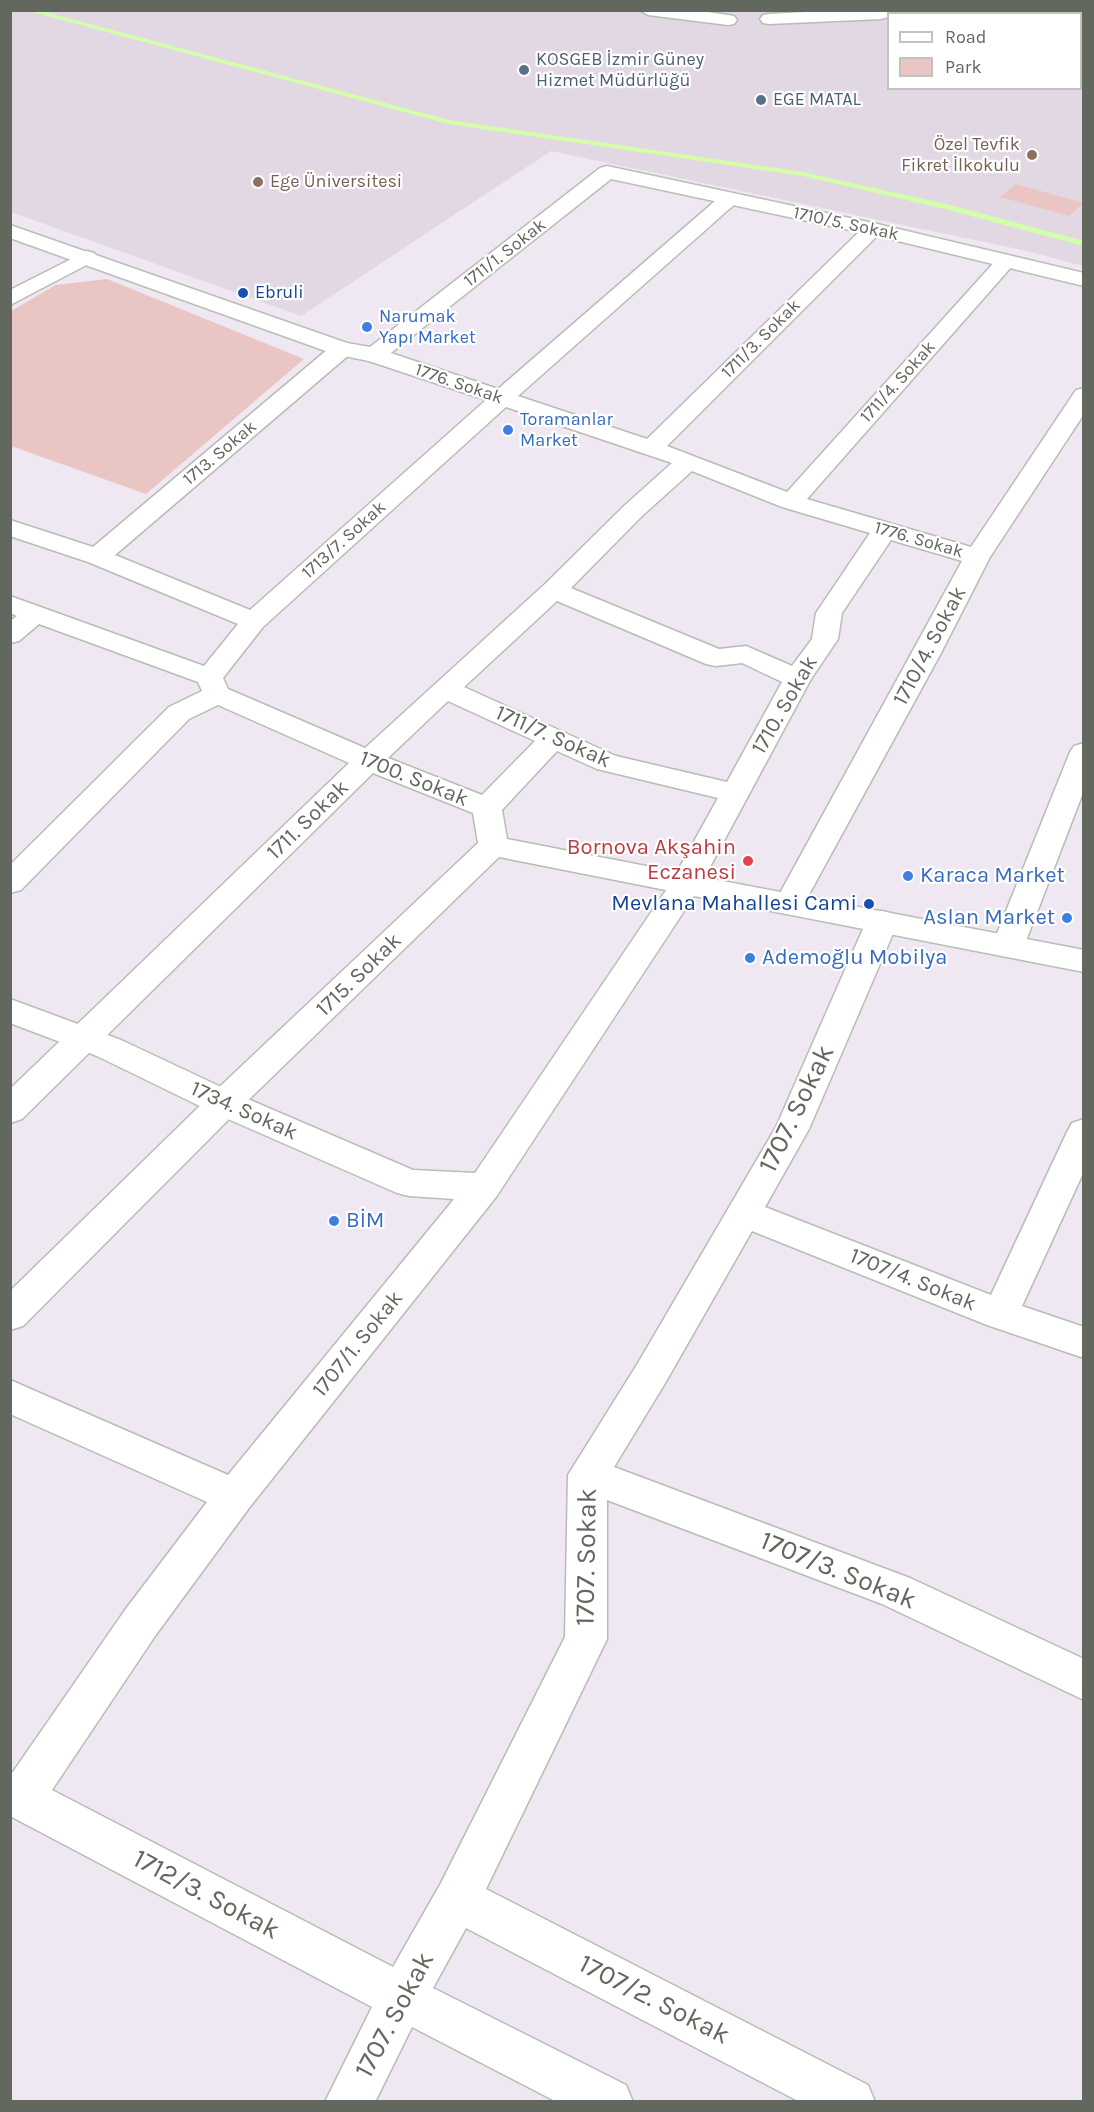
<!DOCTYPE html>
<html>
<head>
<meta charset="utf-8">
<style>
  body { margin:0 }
  #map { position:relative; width:1094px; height:2112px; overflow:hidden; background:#efe7f1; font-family:Karla,sans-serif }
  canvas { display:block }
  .frame { position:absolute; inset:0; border:12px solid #62685e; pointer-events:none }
  .legend { position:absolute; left:887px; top:12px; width:195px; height:78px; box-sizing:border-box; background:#fff; border:2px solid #c0c3bf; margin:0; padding:8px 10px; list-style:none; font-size:18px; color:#62685e }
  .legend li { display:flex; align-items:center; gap:12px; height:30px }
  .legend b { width:30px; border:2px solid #c0c3bf }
</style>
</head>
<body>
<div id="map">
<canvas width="1094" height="2112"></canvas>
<div class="frame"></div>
<ul class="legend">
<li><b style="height:8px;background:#fff"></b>Road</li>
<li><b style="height:16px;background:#e9c6c3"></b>Park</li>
</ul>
</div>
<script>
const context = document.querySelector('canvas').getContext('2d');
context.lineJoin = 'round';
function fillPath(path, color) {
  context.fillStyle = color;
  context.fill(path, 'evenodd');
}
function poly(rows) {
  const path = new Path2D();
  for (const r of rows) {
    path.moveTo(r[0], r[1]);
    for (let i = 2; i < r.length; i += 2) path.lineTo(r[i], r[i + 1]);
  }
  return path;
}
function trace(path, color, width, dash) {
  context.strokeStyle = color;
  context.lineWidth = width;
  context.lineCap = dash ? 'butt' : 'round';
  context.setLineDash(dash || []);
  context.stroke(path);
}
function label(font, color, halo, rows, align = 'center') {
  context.font = font + ' Karla,sans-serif';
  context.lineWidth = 4.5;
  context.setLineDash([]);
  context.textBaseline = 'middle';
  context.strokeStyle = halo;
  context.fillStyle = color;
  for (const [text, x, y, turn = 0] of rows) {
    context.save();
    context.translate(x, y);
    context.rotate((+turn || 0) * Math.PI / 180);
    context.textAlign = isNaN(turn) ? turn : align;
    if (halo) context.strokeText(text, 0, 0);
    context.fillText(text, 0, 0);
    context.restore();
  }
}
fillPath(poly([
  [10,11,1083,11,1083,266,1027,251,551,151,301,316,11,212],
  [888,14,1080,14,1080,88,888,88]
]), '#e2d8e3');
fillPath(poly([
  [1016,184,1083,203,1069,216,1000,197],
  [107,279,304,359,146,494,11,446,11,311,56,285]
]), '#e9c6c3');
fillPath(poly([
  [25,10,38,10,449,120,803,172,950,205,1084,241,1084,246,945,209,803,176,449,124,25,10]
]), '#d3ffa9');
const street = poly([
  [640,10,694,10,728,15,734,16,737,20,734,24,728,25,648,15,640,10],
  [841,10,903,10,901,14,888,14,888,17,881,19,769,24,763,23,760,19,763,15,769,14,841,10],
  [729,193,736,195,739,199,736,203,518,396,647,439,866,225,873,223,880,225,883,229,880,233,667,446,787,492,999,257,1006,255,1013,257,1017,261,1013,265,807,499,971,547,1076,390,1084,388,1084,414,990,557,941,653,800,911,789,914,778,911,774,904,962,561,891,540,842,613,838,639,811,679,697,891,686,894,499,857,236,1112,23,1326,10,1330,10,1291,212,1094,478,843,473,813,373,773,22,1119,10,1123,10,1089,349,763,218,705,189,719,21,890,10,893,10,865,169,707,202,691,198,682,39,624,19,641,10,643,10,621,17,616,10,613,10,596,204,666,238,624,88,562,10,536,10,520,93,547,334,344,342,342,350,344,353,349,350,354,115,555,250,610,486,400,366,360,363,355,366,350,374,348,382,350,498,389,722,195,729,193],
  [506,407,672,463,624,506,545,584,365,748,228,689,223,678,263,627,506,407],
  [692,471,782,507,870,533,816,613,812,639,792,666,746,646,719,649,571,588,642,516,692,471],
  [557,601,706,664,716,666,742,663,782,682,727,782,616,756,464,687,557,601],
  [448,701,535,741,482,795,388,758,448,701],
  [557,751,597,769,718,798,677,872,507,839,502,810,557,751],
  [87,251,94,253,98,257,94,261,10,305,10,290,87,251],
  [1084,743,1084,790,1024,946,1019,954,1008,957,997,954,992,946,1070,752,1074,746,1084,743],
  [882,911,893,914,898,922,809,1129,765,1207,991,1295,1067,1132,1072,1123,1084,1119,1084,1171,1022,1306,1084,1327,1084,1358,987,1325,752,1231,664,1385,614,1467,910,1578,1084,1659,1084,1700,882,1604,607,1500,607,1639,486,1889,868,2085,875,2102,800,2102,466,1928,433,1988,626,2085,633,2102,557,2102,412,2027,375,2102,325,2102,372,2007,10,1816,10,1771,13,1772,125,1610,207,1502,10,1414,10,1380,228,1475,472,1177,484,1173,496,1177,501,1187,496,1197,249,1508,155,1636,52,1790,393,1967,441,1883,565,1637,568,1475,638,1363,776,1127,866,922,871,914,882,911]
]);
const secondary = poly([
  [607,166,873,223,1084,273,1084,286,873,235,611,179,382,360,374,362,334,354,10,238,10,225,347,343,370,347,600,168,607,166],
  [686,874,1084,950,1084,972,694,896,496,1197,484,1201,409,1196,397,1193,212,1112,97,1056,10,1023,10,999,121,1040,236,1094,413,1170,475,1173,675,877,686,874]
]);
trace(street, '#b7bcb4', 3);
trace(secondary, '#b9bfb5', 3);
fillPath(street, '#fff');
fillPath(secondary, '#fff');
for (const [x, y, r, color] of [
  [524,70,6,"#5c6f8a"],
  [761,100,6,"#5c6f8a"],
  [1032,155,6,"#8d6e63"],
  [258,182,6,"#8d6e63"],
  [243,293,6,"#1a4fb4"],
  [367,327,6,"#3f7fe0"],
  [508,430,6,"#3f7fe0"],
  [748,861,6,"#e0444e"],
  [908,876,6,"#3f7fe0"],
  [869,904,6,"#1a4fb4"],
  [1067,918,6,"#3f7fe0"],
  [750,958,6,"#3f7fe0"],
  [334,1221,6,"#3f7fe0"]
]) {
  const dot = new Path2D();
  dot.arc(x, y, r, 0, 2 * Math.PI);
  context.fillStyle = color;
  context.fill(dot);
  trace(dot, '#fff', 2);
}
label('18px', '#4e5e75', '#fff', [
  ["KOSGEB İzmir Güney",536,60],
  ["Hizmet Müdürlüğü",536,81],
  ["EGE MATAL",773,100]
], 'left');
label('18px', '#785e54', '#fff', [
  ["Özel Tevfik",1020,145],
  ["Fikret İlkokulu",1020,166],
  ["Ege Üniversitesi",270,182,"left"]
], 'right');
label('18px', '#62685e', '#fff', [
  ["1710/5. Sokak",846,224,12],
  ["1711/1. Sokak",505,253,-38],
  ["1711/3. Sokak",761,339,-45],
  ["1711/4. Sokak",898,382,-48],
  ["1776. Sokak",459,384,19],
  ["1713. Sokak",220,453,-40],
  ["1713/7. Sokak",344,540,-42],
  ["1776. Sokak",919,540,16]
]);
label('18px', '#164399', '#fff', [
  ["Ebruli",255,293]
], 'left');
label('18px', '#366cbe', '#fff', [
  ["Narumak",379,317],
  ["Yapı Market",379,338],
  ["Toramanlar",520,420],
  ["Market",520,441]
], 'left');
label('22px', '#62685e', '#fff', [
  ["1710/4. Sokak",930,646,-62],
  ["1710. Sokak",785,705,-60],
  ["1711/7. Sokak",553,737,24],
  ["1700. Sokak",414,779,22],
  ["1711. Sokak",308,820,-44],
  ["1715. Sokak",359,975,-44],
  ["1734. Sokak",244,1111,24],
  ["1707/4. Sokak",913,1280,22],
  ["1707/1. Sokak",358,1344,-51]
]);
label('22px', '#be3a42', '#fff', [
  ["Bornova Akşahin",736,848],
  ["Eczanesi",736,873]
], 'right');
label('22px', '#366cbe', '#fff', [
  ["Karaca Market",920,876],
  ["Aslan Market",1055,918,"right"],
  ["Ademoğlu Mobilya",762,958],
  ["BİM",346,1221]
], 'left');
label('22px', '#164399', '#fff', [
  ["Mevlana Mahallesi Cami",857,904]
], 'right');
label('27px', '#62685e', '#fff', [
  ["1707. Sokak",797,1109,-64],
  ["1707. Sokak",587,1557,-89],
  ["1707/3. Sokak",838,1571,22],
  ["1712/3. Sokak",206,1895,28],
  ["1707/2. Sokak",654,2000,27],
  ["1707. Sokak",395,2015,-62]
]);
</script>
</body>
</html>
